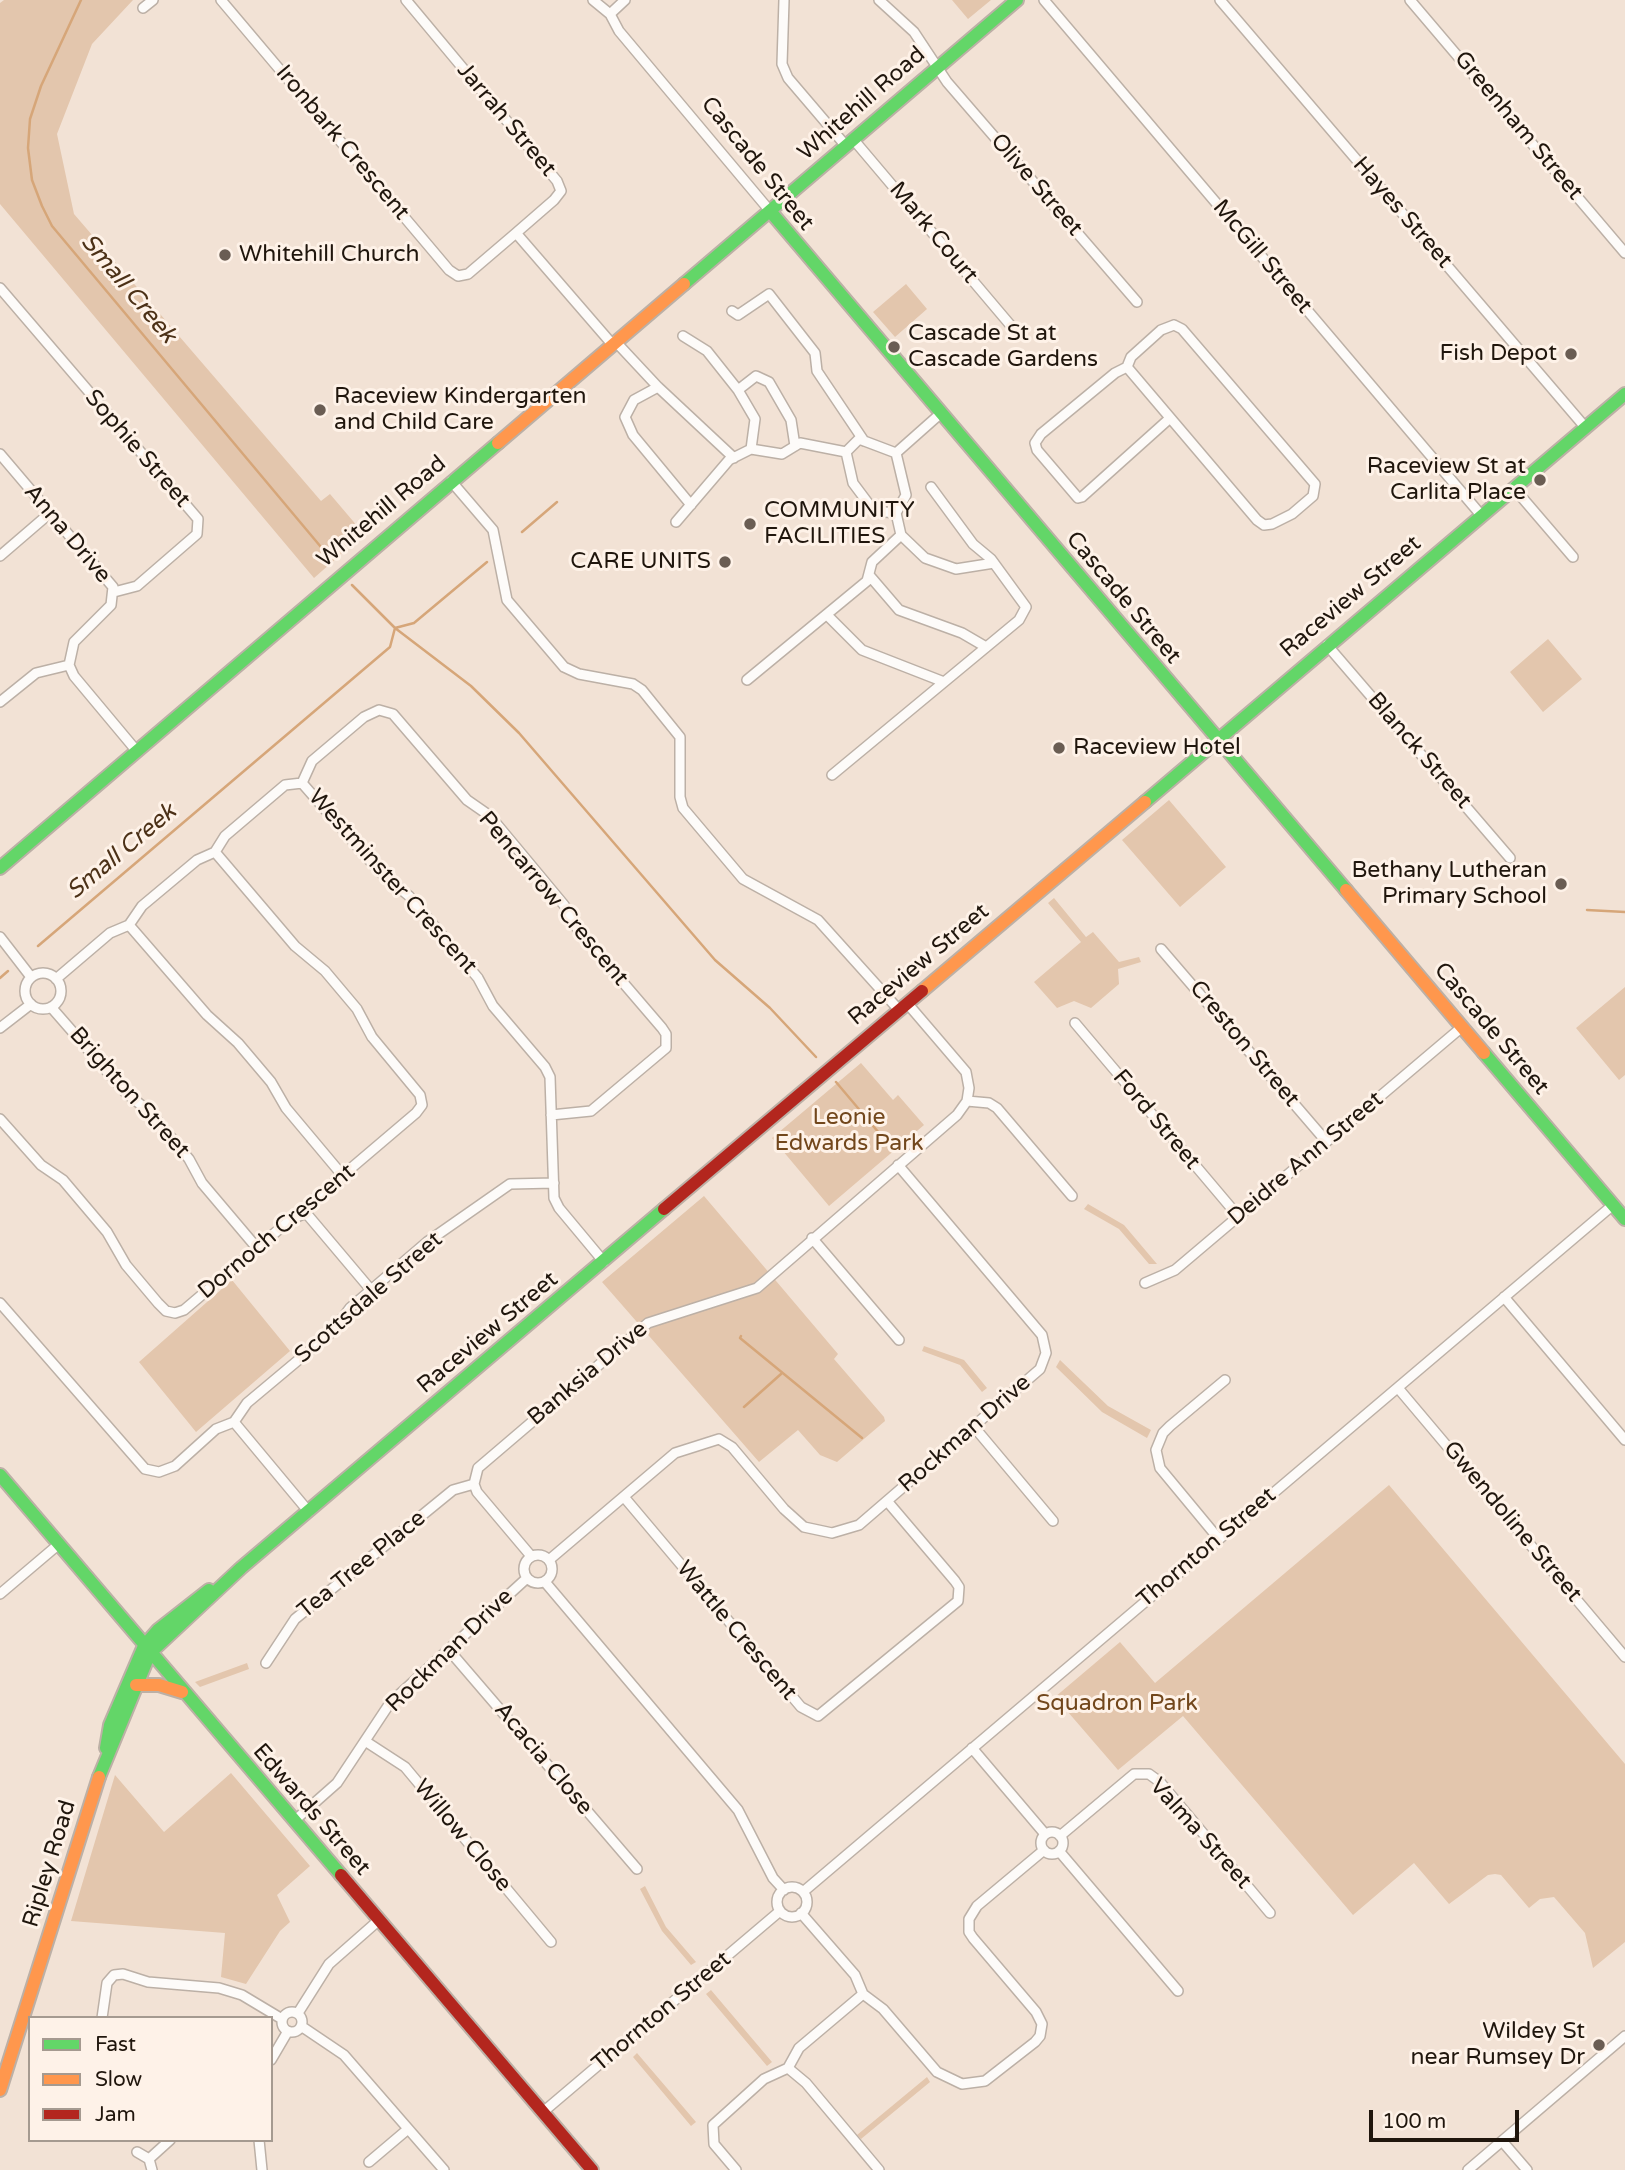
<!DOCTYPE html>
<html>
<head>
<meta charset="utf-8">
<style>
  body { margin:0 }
  #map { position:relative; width:1625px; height:2170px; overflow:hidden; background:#f2e2d5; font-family:"Varela Round",sans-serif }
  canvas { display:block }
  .legend { position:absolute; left:28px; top:2016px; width:245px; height:126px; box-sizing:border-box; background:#fef2e8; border:2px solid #a59a90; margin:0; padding:9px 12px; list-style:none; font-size:21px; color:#20160d }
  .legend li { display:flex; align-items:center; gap:14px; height:35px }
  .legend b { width:35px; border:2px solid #a59a90 }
  .scale { position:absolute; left:1369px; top:2110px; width:150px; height:32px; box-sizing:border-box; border:4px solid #20160d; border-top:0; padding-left:9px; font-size:21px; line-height:24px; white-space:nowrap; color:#20160d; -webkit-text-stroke:5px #fef2e8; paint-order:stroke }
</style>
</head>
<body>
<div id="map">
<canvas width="1625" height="2170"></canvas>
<ul class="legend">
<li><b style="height:9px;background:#63d668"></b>Fast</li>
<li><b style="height:9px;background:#ff974d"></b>Slow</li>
<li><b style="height:9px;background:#b3261e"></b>Jam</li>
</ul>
<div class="scale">100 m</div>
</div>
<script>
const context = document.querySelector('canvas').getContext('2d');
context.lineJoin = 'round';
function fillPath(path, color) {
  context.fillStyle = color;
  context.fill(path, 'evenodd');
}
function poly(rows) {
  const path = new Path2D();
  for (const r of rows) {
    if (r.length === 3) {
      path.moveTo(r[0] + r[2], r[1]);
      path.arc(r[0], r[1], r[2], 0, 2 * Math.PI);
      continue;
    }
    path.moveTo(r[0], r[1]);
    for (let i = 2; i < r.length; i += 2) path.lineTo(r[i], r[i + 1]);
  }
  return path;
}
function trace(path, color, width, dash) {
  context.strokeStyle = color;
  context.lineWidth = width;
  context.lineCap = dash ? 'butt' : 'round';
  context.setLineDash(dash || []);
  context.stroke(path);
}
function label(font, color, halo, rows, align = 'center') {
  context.font = font + ' "Varela Round",sans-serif';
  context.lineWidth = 6;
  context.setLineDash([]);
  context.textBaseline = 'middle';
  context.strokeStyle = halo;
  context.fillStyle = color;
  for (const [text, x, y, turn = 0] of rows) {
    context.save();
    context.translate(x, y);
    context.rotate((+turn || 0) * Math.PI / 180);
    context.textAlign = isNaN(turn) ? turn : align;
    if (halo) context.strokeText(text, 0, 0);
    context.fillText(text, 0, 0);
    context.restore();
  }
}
fillPath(poly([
  [4,0,133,0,92,44,57,134,74,214,321,501,330,494,364,534,314,578,0,204,0,3],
  [952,0,991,0,968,19],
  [906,284,927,309,895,337,873,312],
  [1548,639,1582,679,1543,712,1510,672],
  [1169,800,1226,867,1180,907,1122,840],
  [1054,898,1086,937,1093,932,1119,962,1139,957,1141,962,1118,969,1119,984,1091,1008,1074,1001,1057,1008,1034,982,1081,942,1048,903],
  [1625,987,1625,1075,1619,1080,1576,1028],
  [861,1063,893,1100,898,1095,924,1125,829,1206,772,1138],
  [704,1196,838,1354,834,1359,884,1417,885,1421,837,1462,820,1455,798,1430,759,1462,602,1282],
  [1088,1204,1124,1225,1157,1264,1149,1264,1119,1229,1084,1209],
  [232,1280,290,1351,196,1432,139,1362],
  [924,1346,964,1360,987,1388,982,1392,960,1365,922,1351],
  [1060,1360,1108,1406,1151,1430,1147,1438,1102,1412,1056,1367],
  [1389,1485,1625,1764,1625,1942,1593,1968,1585,1933,1554,1897,1540,1899,1529,1908,1501,1875,1495,1874,1488,1875,1449,1904,1414,1863,1353,1915,1183,1716,1118,1770,1055,1697,1120,1642,1155,1683],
  [247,1663,249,1669,200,1687,195,1682],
  [231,1773,310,1866,277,1895,290,1922,280,1931,246,1984,221,1977,225,1933,71,1921,115,1775,164,1832],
  [645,1886,666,1927,696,1962,691,1965,662,1931,640,1889],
  [711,1990,772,2062,767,2066,706,1994],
  [637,2053,696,2122,691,2126,633,2057],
  [927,2077,930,2082,861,2139,857,2135]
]), '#e3c6ad');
trace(poly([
  [81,0,41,86,30,119,28,148,32,180,42,206,52,226,331,559],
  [522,532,557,502],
  [395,628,471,686,519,733,715,960,770,1008,816,1057],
  [395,628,414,623,487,562],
  [1587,910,1625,912],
  [38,946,390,647,395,628,352,585],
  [0,978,8,971],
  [836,1082,890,1146],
  [741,1336,740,1338,862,1438],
  [744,1407,781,1374]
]), '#d6a679', 2.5);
const street = poly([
  [221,0,449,270,458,276,468,274,516,233,612,344],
  [406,0,557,181,561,191,554,200,516,233],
  [593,0,610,14,619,31,770,211],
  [784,0,782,64,788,78,846,146],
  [879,0,914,32,947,82,1137,302],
  [1044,0,1481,515],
  [1220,0,1585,427],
  [1410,0,1625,253],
  [143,8,153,0],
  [610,14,625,0],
  [853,139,1012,327],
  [0,288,198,519,197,534,137,586,114,592],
  [732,311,738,315,769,294,815,353,817,371,864,441],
  [1174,325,1182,329,1315,484,1313,496,1292,514,1272,524,1264,525,1257,520,1127,367,1131,357,1161,330,1174,325],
  [683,336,707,351,738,390,755,419,751,449],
  [615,341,658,387,734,458],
  [1127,367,1115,373,1041,434,1035,443,1037,450,1078,498,1082,497,1169,419],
  [658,387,634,400,625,417,633,435,691,505],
  [738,390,756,376,769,382,791,420,795,446],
  [896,453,859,439,846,452,853,483,874,511,896,513,906,495,896,453,940,414],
  [0,454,113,587,111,605,74,642,69,665,74,676,135,749],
  [451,481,493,530,507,600,564,667,579,674,633,684,642,690,680,737,680,797,683,808,743,879,818,920,899,1010],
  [1513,487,1573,557],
  [676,522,729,460,751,449,782,454,800,443,846,452],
  [901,535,925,558,956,569,994,563],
  [0,556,50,513],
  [869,575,899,610,962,633,986,647],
  [827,615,862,650,944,682],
  [1327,645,1510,858],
  [747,680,867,581,872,562,901,535,896,513],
  [0,702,36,673,69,665],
  [832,775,1019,620,1026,607,991,559,973,544,931,487],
  [302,783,312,761,364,717,379,710,393,714,467,800,490,816,564,905,578,930,662,1028,666,1034,666,1048,591,1111,551,1115],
  [129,925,207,1015,238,1043,271,1082,286,1108,343,1176],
  [0,937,31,977],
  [1161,949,1326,1141],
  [43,991,18],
  [56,979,110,933,129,925,142,906,197,860,215,852,225,836,285,785,302,783,379,871,409,896,478,978,493,1006,545,1067,550,1077,554,1198,559,1208,604,1262],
  [51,1007,126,1093,150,1112,189,1159,202,1183,257,1248],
  [1075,1023,1238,1216],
  [0,1028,31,1004],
  [967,1101,989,1103,997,1108,1072,1196],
  [0,1119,41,1165,63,1180,107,1232,126,1265,158,1303,166,1311,175,1313,184,1310,290,1220,306,1213,316,1198,416,1113,422,1105,420,1095,372,1037,357,1009,325,971,295,946,215,852],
  [306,1213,371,1290],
  [812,1238,899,1340],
  [1145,1283,1175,1270,1462,1027],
  [1504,1297,1625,1440],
  [0,1303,145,1469,159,1472,175,1466,216,1429,234,1422,309,1512],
  [1398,1388,1625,1657],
  [234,1422,247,1403,333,1331,350,1308,427,1242,510,1184,554,1183],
  [975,1428,1053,1521],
  [624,1497,801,1707,818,1716,958,1601,959,1587,955,1581,887,1501],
  [1218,1538,1160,1468,1156,1450,1163,1433,1170,1426,1225,1380],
  [538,1569,14],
  [531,1556,477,1492,474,1484,478,1468,648,1323,757,1288,957,1115,967,1101,969,1088,966,1072,907,1003],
  [549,1560,675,1453,719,1439,732,1447,784,1509,804,1527,832,1533,859,1525,1040,1369,1046,1353,1042,1335,898,1165],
  [545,1582,738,1810,773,1878,784,1890],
  [0,1594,59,1544],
  [448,1649,637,1869],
  [266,1663,295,1619,453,1490,474,1484],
  [365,1741,405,1767,551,1942],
  [972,1748,1045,1834],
  [294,1821,337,1783,390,1703,527,1578],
  [1052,1843,11],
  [1060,1836,1134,1774,1149,1774,1160,1782,1270,1913],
  [1059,1851,1178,1991],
  [792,1902,15],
  [803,1892,1613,1205],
  [801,1913,855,1975,863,1994,883,2009,937,2072,962,2084,985,2081,1035,2042,1040,2036,1042,2024,1036,2012,973,1938,969,1932,969,1919,977,1906,1044,1850],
  [292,2022,10],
  [298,2013,329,1964,379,1920],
  [102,2018,107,1983,114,1975,123,1974,148,1982,219,1988,242,1995,282,2019],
  [301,2026,344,2055,444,2170],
  [271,2060,288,2031],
  [788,2068,806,2083,879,2170],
  [788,2068,799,2048,863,1994],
  [543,2112,780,1911],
  [259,2140,262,2170],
  [1502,2141,1527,2170],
  [137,2152,149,2159,170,2140],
  [149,2159,152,2170],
  [369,2162,408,2129],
  [736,2170,714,2144,713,2125,764,2079,788,2068],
  [1468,2170,1625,2036]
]);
const fast = poly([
  [770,211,1346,890],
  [684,284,1017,0],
  [1145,802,1625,394],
  [0,868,498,443],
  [1484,1053,1625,1219],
  [0,1475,341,1875],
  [106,1748,110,1725,144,1646,158,1630,209,1590],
  [99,1777,150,1653,241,1568,664,1209]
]);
const slow = poly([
  [498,443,684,284],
  [1346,890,1484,1053],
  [922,991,1145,802],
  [136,1685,159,1685,182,1692],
  [0,2090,99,1777]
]);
const jam = poly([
  [664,1209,922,991],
  [341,1875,592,2170]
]);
trace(street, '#bcb0a6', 12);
trace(fast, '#bcb0a6', 16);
trace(slow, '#bcb0a6', 16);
trace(jam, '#bcb0a6', 16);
trace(street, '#fdfbf9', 9);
trace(fast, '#63d668', 12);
trace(slow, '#ff974d', 12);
trace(jam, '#b3261e', 12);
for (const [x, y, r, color] of [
  [225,255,7,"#6a5d53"],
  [894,347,7,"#6a5d53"],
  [1571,354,7,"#6a5d53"],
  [320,410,7,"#6a5d53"],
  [1540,480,7,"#6a5d53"],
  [750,524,7,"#6a5d53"],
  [725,562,7,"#6a5d53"],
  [1059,748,7,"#6a5d53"],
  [1561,884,7,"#6a5d53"],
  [1599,2045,7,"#6a5d53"]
]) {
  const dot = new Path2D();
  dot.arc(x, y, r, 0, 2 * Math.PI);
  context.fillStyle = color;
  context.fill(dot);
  trace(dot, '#fef2e8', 2.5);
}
label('23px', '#20160d', '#fef2e8', [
  ["Whitehill Road",862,104,-41],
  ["Jarrah Street",506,120,50],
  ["Greenham Street",1518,126,50],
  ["Ironbark Crescent",342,143,50],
  ["Cascade Street",757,164,51],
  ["Olive Street",1036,185,49],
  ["Hayes Street",1402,213,49],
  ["Mark Court",933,233,50],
  ["McGill Street",1262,257,50],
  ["Sophie Street",137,449,49],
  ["Whitehill Road",382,512,-40],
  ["Anna Drive",67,534,50],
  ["Raceview Street",1351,597,-40],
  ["Cascade Street",1123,598,50],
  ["Blanck Street",1419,751,49],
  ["Westminster Crescent",392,882,48],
  ["Pencarrow Crescent",553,899,50],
  ["Raceview Street",919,965,-40],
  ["Cascade Street",1491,1029,50],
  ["Creston Street",1244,1044,50],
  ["Brighton Street",129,1093,48],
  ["Ford Street",1156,1120,50],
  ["Deidre Ann Street",1306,1159,-40],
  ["Dornoch Crescent",277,1232,-40],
  ["Scottsdale Street",369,1298,-41],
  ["Raceview Street",488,1333,-40],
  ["Banksia Drive",588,1374,-40],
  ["Rockman Drive",965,1434,-41],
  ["Gwendoline Street",1512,1522,50],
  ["Thornton Street",1207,1548,-40],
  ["Tea Tree Place",362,1565,-39],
  ["Wattle Crescent",736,1631,50],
  ["Rockman Drive",450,1651,-44],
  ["Acacia Close",543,1759,50],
  ["Edwards Street",311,1810,49],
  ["Valma Street",1200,1834,48],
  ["Willow Close",462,1836,50],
  ["Ripley Road",50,1864,-73],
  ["Thornton Street",662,2012,-40]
]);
label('23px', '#20160d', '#fef2e8', [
  ["Whitehill Church",239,255],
  ["Cascade St at",908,334],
  ["Cascade Gardens",908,360],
  ["Fish Depot",1557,354,"right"],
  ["Raceview Kindergarten",334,397],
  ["and Child Care",334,423],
  ["Raceview St at",1526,467,"right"],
  ["Carlita Place",1526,493,"right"],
  ["COMMUNITY",764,511],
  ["FACILITIES",764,537],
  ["CARE UNITS",711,562,"right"],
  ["Raceview Hotel",1073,748],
  ["Bethany Lutheran",1547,871,"right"],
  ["Primary School",1547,897,"right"],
  ["Wildey St",1585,2032,"right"],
  ["near Rumsey Dr",1585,2058,"right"]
], 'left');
label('23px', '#72471c', '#fef2e8', [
  ["Leonie",849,1118],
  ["Edwards Park",849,1144],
  ["Squadron Park",1117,1704]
]);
label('italic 24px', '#4c3117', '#fef2e8', [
  ["Small Creek",128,289,50],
  ["Small Creek",122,852,-40]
]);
</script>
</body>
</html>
